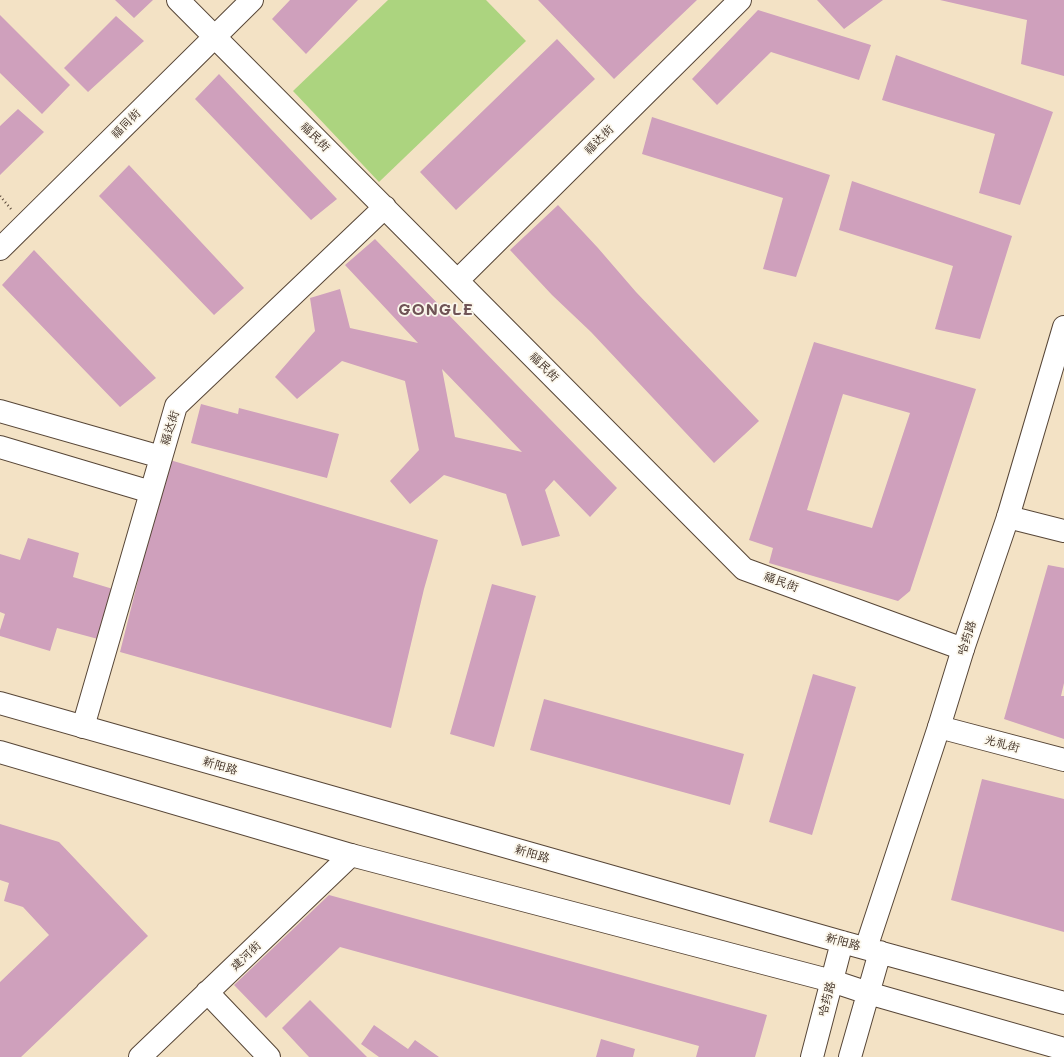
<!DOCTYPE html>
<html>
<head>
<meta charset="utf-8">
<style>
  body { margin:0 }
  canvas { display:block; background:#f3e2c5 }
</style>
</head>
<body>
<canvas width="1064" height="1057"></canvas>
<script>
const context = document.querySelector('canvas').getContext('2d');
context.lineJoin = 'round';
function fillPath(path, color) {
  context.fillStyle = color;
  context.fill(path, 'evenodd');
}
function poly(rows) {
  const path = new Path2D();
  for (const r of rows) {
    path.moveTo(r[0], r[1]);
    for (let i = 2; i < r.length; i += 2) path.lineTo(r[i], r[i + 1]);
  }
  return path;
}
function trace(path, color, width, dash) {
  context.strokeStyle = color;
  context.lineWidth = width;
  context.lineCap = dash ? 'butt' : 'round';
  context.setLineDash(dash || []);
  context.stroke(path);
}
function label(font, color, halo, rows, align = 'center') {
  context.font = font + ' Mali,"LXGW WenKai TC",sans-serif';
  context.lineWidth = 3.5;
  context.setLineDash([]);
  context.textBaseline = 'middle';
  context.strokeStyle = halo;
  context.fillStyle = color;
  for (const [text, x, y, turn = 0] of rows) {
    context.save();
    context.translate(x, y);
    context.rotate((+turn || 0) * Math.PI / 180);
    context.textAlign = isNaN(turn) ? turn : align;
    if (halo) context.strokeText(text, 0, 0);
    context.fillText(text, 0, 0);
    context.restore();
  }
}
fillPath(poly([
  [388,0,486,0,526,41,379,182,293,91]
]), '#acd47f');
fillPath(poly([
  [115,0,153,0,134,18],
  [290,0,358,0,306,54,272,19],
  [538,0,697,0,614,79],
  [817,0,883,0,844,29],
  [940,0,1064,0,1064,76,1021,64,1027,20],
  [758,10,871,45,859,80,771,52,717,105,692,79],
  [0,15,70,85,42,114,0,73],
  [116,16,144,41,88,92,64,68],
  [557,39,595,79,456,210,420,172],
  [896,55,1053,112,1020,205,979,193,995,134,882,100],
  [219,74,337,199,311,220,195,99],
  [18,109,44,132,0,175,0,126],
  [652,117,830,175,796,277,763,269,783,198,642,154],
  [129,165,244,288,214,315,99,196],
  [852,181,1012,236,980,339,935,329,953,266,839,230],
  [558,205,598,248,636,292,759,421,714,463,591,332,552,295,510,250],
  [375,239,617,488,590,517,554,480,545,490,560,536,522,546,506,494,444,475,410,504,390,481,419,450,405,381,342,361,297,399,275,377,315,331,310,298,340,289,350,328,418,343,345,265],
  [442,369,522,452,455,437],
  [34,250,156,378,120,407,2,285],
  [814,342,976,389,910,591,898,601,769,563,773,548,749,540],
  [843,394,910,413,872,528,807,510],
  [201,404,238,414,239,408,339,434,327,478,191,443],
  [170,460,438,540,424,589,391,728,120,652,156,509],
  [28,538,79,553,73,577,113,589,98,639,57,628,50,651,0,636,0,630,5,614,0,612,0,554,20,560],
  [1048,565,1064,568,1064,683,1061,696,1064,696,1064,739,1004,719],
  [492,584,536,596,494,747,450,734],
  [813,674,856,687,812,835,769,822],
  [544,699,744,754,730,805,530,750],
  [982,779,1064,799,1064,932,951,900],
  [0,824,59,842,148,936,21,1057,0,1057,0,982,49,935,23,907,4,901,9,883,0,880],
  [329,895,767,1015,755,1057,696,1057,699,1046,340,947,266,1018,234,985],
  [310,1000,367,1057,309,1057,282,1028],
  [374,1025,408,1049,415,1040,439,1057,379,1057,361,1044],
  [601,1039,635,1049,633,1057,596,1057]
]), '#cfa0bc');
const minor = poly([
  [178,0,744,569,963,649],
  [0,249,252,0],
  [458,280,740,0],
  [0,411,161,457],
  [0,447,151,492],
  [1008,517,1064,531],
  [83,727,176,406,385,207],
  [939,727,1064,760],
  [207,992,269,1057],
  [140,1057,351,855]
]);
const major = poly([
  [0,703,842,942,1064,1003],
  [0,752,351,855,832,981,868,993,1064,1049],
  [866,948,939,727,963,649,1008,517,1064,327],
  [812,1057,842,942],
  [850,1057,880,952]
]);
trace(minor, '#574637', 24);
trace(major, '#574637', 24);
trace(poly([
  [0,196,11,209]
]), '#574637', 2.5, [1, 3]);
trace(minor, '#fff', 22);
trace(major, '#fff', 22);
label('12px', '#3b2a1e', '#fbf7ec', [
  ["福同街",126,124,-45],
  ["福民街",315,137,45],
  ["福达街",599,140,-45],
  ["福民街",544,367,45],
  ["福达街",170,428,-72],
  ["福民街",781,582,20],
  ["哈药路",967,638,-72],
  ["光礼街",1002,744,15],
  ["新阳路",220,766,16],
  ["新阳路",532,854,16],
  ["新阳路",843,942,15],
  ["建河街",246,956,-44],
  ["哈药路",827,999,-75]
]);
context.letterSpacing = '1px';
label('bold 16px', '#6f5355', '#fbf7ec', [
  ["GONGLE",436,310]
]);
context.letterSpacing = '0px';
</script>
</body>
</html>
